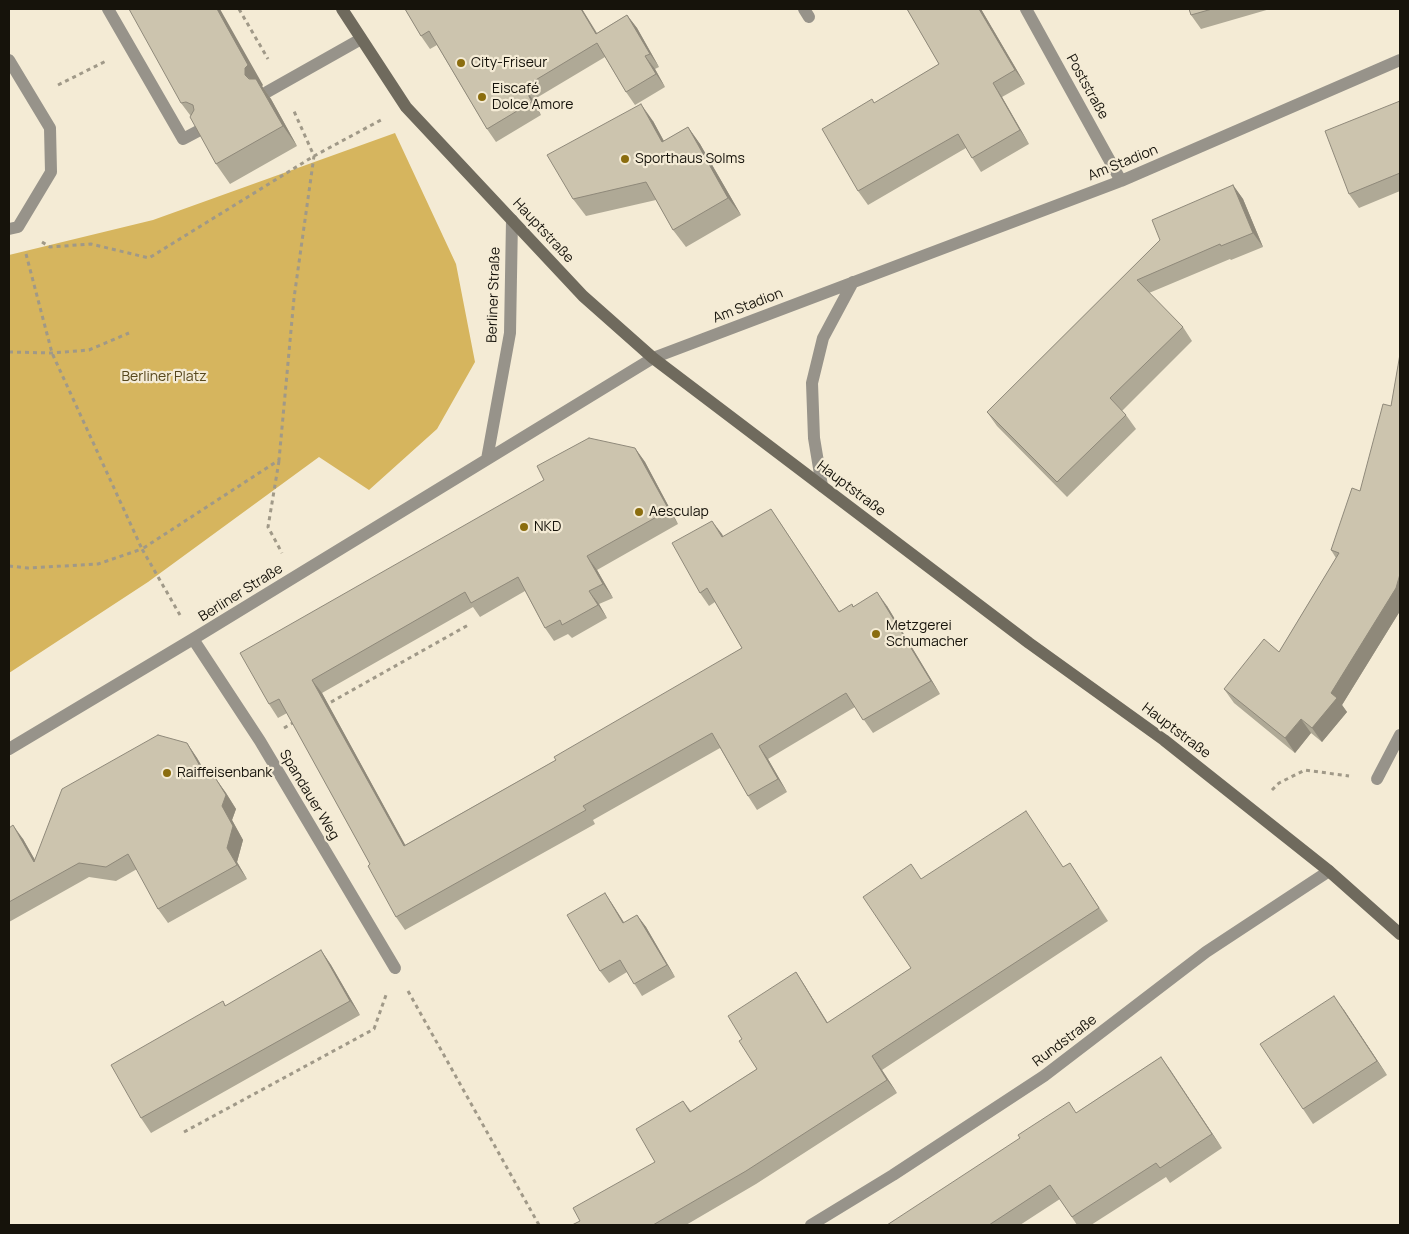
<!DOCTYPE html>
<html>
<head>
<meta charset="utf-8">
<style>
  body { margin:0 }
  #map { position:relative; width:1409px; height:1234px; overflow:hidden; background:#f4ebd5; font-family:Manrope,sans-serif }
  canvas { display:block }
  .frame { position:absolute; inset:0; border:10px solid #16130b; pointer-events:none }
</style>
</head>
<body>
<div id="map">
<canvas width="1409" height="1234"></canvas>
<div class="frame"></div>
</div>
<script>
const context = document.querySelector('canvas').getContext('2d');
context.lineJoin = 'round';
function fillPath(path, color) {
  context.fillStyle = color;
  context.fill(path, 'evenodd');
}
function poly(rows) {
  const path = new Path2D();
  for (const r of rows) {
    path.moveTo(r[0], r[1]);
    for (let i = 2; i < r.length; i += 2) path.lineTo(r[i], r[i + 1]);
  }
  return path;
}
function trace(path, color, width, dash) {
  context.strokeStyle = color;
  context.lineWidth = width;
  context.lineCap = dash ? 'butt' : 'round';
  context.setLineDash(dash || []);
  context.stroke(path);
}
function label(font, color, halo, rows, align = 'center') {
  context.font = font + ' Manrope,sans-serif';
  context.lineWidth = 4.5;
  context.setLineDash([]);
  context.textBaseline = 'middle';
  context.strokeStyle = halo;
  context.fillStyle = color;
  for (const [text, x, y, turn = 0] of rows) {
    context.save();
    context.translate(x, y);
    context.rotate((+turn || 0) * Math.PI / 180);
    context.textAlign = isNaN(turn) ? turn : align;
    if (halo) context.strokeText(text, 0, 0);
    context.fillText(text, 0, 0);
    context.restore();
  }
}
fillPath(poly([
  [395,133,456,264,475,362,437,429,369,490,319,457,148,582,9,673,9,255,153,220]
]), '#d6b55e');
trace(poly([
  [239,9,268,59],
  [58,85,106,61],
  [42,242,50,247,91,244,149,258,314,156,381,120],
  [26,254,52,353,142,549,279,460,294,298,314,156,293,109],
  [9,352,52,353,89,350,129,333],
  [279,461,268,527,282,553],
  [9,566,28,568,98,564,142,549,180,615],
  [324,706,470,624],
  [284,728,296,721],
  [1272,790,1279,783,1305,770,1349,776],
  [9,928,10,928],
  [408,991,539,1225],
  [184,1132,374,1029,386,995]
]), '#a09988', 3, [4, 4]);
trace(poly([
  [108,9,183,139,200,130],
  [267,92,361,39]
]), '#97938a', 12);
trace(poly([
  [804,9,809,17],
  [1026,9,1121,181],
  [9,60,50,128,51,172,18,227,9,229],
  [487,459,510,333,512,220],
  [822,486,814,438,812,383,823,338,853,282],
  [193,639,260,741,395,968],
  [9,749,193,639,653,358,1121,181,1400,60],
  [1377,779,1400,735],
  [811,1225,893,1175,1044,1076,1206,952,1329,871]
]), '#97938a', 12);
trace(poly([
  [342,9,406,107,583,296,653,358,1029,643,1164,740,1329,871,1400,934]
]), '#6f6a5d', 12);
fillPath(poly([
  [405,9,582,9,597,33,627,15,637,28,659,67,655,69,665,87,635,105,626,92,605,57,533,100,541,115,496,142,487,129,437,45,430,49,421,36],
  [907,9,981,9,1025,84,1002,97,1029,144,981,172,966,148,868,205,858,191,875,103,939,64],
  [1189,9,1270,9,1201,29,1191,15],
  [263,85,262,86,271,99,297,146,230,184,216,164,190,115,181,103],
  [1400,101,1400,191,1359,208,1349,194],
  [653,121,664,141,688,127,700,144,741,215,686,247,673,230,656,200,586,216,573,199],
  [1233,185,1243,199,1263,247,1231,260,1230,259,1149,293,1183,327,1192,341,1122,411,1126,415,1136,429,1067,497,997,426,987,412,1160,240],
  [1400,354,1400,611,1342,705,1347,712,1322,742,1311,733,1295,753,1234,703,1224,689,1279,652,1336,558,1331,550,1360,491,1391,406],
  [635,448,645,462,678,524,597,570,613,598,599,604,607,618,572,638,568,634,554,641,545,628,525,591,480,617,473,607,322,693,405,845,556,760,742,648,715,602,709,606,700,593,723,537,771,509,839,611,854,606,887,606,940,694,873,733,855,707,768,759,787,792,757,810,748,796,720,748,593,820,595,824,405,930,396,917,370,864,287,713,278,718,269,704],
  [187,743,197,758,208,776,216,779,226,793,236,809,232,820,243,840,237,862,247,879,168,923,158,909,137,869,116,881,89,877,9,922,9,828,23,839,35,860],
  [1070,863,1108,921,882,1070,897,1093,756,1184,686,1225,572,1225,580,1221,655,1162,683,1101,691,1111,757,1069,742,1039,796,972,805,986,828,1023,911,968,921,879,1064,867],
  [605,893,624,923,637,915,646,927,675,977,642,996,627,972,609,983,600,971],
  [321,950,331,965,360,1015,151,1133,141,1118,223,1001,226,1006],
  [1344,1010,1387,1075,1313,1124,1303,1109],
  [1161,1057,1222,1148,1170,1183,1166,1177,1091,1225,1077,1225,1060,1199,1020,1225,887,1225,1076,1113]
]), '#afa996');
fillPath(poly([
  [217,9,220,9,263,85,262,86,271,99,297,146,283,126,260,88,245,75],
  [581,9,582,9,605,47,596,34],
  [979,9,981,9,1025,84,1015,70],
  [627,15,637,28,659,67,650,54],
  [645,56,655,69,665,87,656,74],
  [993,83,1002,97,1029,144,1020,130],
  [524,87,533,100,541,115,532,102],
  [641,104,653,121,674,160,662,142],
  [688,127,700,144,741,215,728,198],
  [1233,185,1243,199,1263,247,1253,233],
  [635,448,645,462,678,524,669,510],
  [712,521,722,534,731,551,722,537],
  [587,556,597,570,613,598,603,584],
  [1400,574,1400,611,1342,705,1347,712,1322,742,1312,728,1331,693],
  [589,591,599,604,607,618,598,605],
  [877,592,887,606,940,694,931,681],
  [312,680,322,693,413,859,404,846],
  [1301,719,1311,733,1295,753,1285,738],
  [187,743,197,758,215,790,205,775],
  [759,746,768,759,787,792,778,779],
  [216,779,226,793,236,809,232,820,243,840,237,862,247,879,237,865,227,848,222,806],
  [13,825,23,839,44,876,34,862],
  [605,893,613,905,632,935,623,923],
  [637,915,646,927,675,977,667,965],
  [321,950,331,965,360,1015,350,1001],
  [796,972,805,986,836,1037,827,1023],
  [1334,996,1344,1010,1387,1075,1377,1061],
  [872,1056,882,1070,897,1093,887,1080],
  [1161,1057,1171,1071,1222,1148,1212,1134]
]), '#8f897a');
const building = poly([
  [129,9,217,9,248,65,245,68,245,75,249,79,256,79,283,126,216,164,190,117,194,110,193,105,186,102,181,103,129,9],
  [405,9,581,9,596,34,627,15,650,54,645,56,656,74,626,92,597,43,524,87,532,102,487,129,429,31,421,36,405,9],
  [907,9,979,9,1015,70,993,83,1020,130,972,158,958,134,858,191,822,129,872,99,874,103,939,64,907,9],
  [1189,9,1212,9,1191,15,1189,9],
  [1400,101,1400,173,1349,194,1325,131,1400,101],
  [641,104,662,142,688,127,728,198,673,230,646,182,573,199,547,155,641,104],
  [1233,185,1253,233,1221,246,1220,244,1137,280,1183,327,1110,398,1126,415,1057,482,987,412,1160,240,1152,220,1233,185],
  [1400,354,1400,574,1396,588,1331,693,1337,698,1312,728,1301,719,1285,738,1224,689,1264,639,1279,652,1339,553,1331,550,1352,488,1360,491,1383,404,1391,406,1400,354],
  [589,438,635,448,669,510,587,556,603,584,589,591,598,605,562,625,560,620,545,628,518,577,471,603,465,592,312,680,404,846,556,760,554,757,742,648,707,588,700,593,672,543,712,521,722,537,771,509,839,612,852,604,853,607,877,592,931,681,863,720,846,693,759,746,778,779,748,796,712,733,583,806,586,810,396,917,368,866,370,864,279,699,269,704,240,653,544,480,537,466,589,438],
  [158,735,187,743,205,775,216,779,226,795,222,806,233,826,227,848,237,865,158,909,128,854,106,867,79,863,9,902,9,828,13,825,34,862,62,789,158,735],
  [1026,811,1063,867,1070,863,1099,908,872,1056,887,1080,746,1171,653,1225,572,1225,580,1221,573,1208,655,1162,636,1129,683,1101,690,1112,757,1069,739,1041,742,1039,728,1016,796,972,827,1023,911,968,863,897,911,864,921,879,1026,811],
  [605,893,623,923,637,915,667,965,634,984,620,960,600,971,567,915,605,893],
  [321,950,350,1001,141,1118,111,1065,223,1001,225,1006,321,950],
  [1334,996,1377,1061,1303,1109,1260,1044,1334,996],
  [1161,1057,1212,1134,1160,1168,1156,1163,1072,1217,1050,1185,989,1225,887,1225,1020,1138,1018,1135,1069,1102,1076,1113,1161,1057]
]);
fillPath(building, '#ccc4ae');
trace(building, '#8f897a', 1);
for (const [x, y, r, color] of [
  [461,63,5,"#8b6d0e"],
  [482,97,5,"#8b6d0e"],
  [625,159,5,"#8b6d0e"],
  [639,512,5,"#8b6d0e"],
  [524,527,5,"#8b6d0e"],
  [876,634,5,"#8b6d0e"],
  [167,773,5,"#8b6d0e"]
]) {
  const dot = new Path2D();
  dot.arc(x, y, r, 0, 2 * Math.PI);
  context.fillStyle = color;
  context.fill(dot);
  trace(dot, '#f4ebd5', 2);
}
label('14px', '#16130b', '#f4ebd5', [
  ["City-Friseur",471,63],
  ["Eiscafé",492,89],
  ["Dolce Amore",492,105],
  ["Sporthaus Solms",635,159],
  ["Aesculap",649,512],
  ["NKD",534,527],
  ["Metzgerei",886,626],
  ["Schumacher",886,642],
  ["Raiffeisenbank",177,773]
], 'left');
label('14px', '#16130b', '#f4ebd5', [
  ["Poststraße",1087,87,61],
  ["Am Stadion",1123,163,-22],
  ["Hauptstraße",543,231,47],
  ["Berliner Straße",494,295,-88],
  ["Am Stadion",748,306,-21],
  ["Hauptstraße",851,489,37],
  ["Berliner Straße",241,593,-32],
  ["Hauptstraße",1176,731,37],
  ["Spandauer Weg",309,795,59],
  ["Rundstraße",1065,1041,-37]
]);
label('14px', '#56471d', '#f4ebd5', [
  ["Berliner Platz",164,377]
]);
</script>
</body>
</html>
